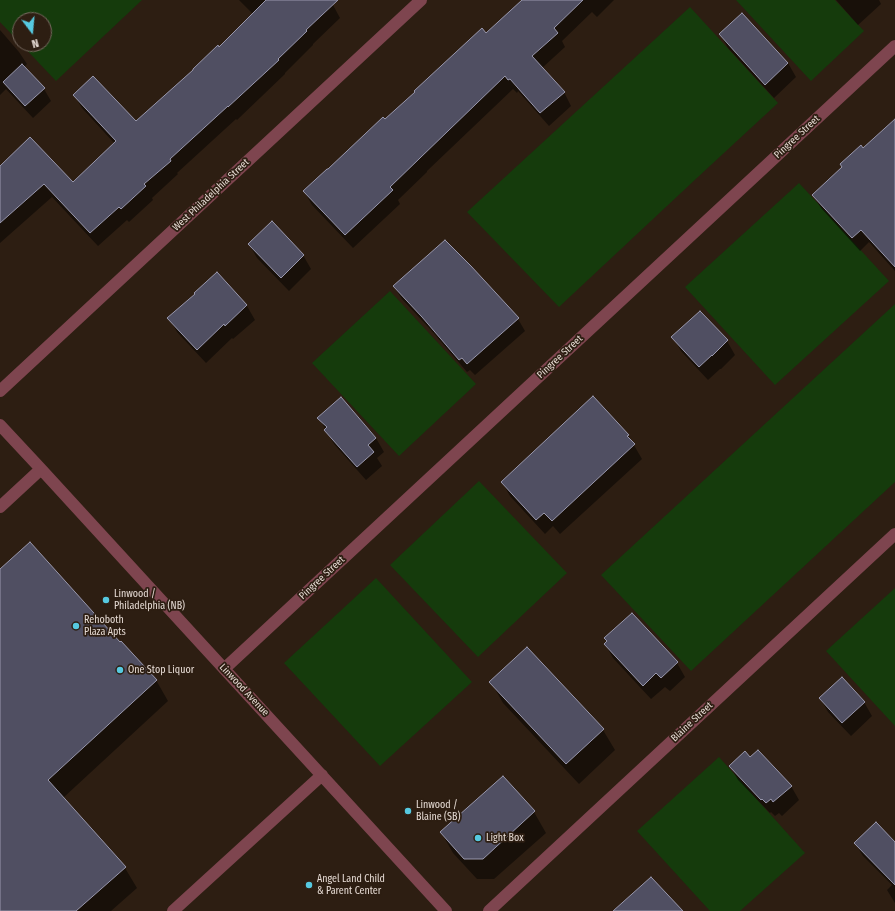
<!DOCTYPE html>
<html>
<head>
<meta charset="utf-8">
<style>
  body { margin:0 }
  #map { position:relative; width:895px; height:911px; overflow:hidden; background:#2d1e12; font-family:"Fira Sans Condensed",sans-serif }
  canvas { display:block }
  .north { position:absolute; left:12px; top:12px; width:40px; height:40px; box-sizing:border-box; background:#2d1e12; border:1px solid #776a60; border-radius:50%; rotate:164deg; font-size:11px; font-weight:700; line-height:16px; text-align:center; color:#e6dbd4 }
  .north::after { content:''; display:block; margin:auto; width:14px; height:18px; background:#56c9e0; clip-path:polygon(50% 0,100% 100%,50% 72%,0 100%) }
</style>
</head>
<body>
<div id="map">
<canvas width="895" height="911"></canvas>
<div class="north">N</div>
</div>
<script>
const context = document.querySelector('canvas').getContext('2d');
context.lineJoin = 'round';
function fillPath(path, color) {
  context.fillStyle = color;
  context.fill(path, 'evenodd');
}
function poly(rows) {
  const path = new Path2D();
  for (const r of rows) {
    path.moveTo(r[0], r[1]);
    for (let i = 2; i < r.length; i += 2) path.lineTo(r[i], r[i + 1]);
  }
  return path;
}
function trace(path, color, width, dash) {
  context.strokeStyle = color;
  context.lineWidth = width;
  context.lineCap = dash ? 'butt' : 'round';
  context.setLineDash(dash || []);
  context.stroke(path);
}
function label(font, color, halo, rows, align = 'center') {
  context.font = font + ' "Fira Sans Condensed",sans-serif';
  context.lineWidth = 3.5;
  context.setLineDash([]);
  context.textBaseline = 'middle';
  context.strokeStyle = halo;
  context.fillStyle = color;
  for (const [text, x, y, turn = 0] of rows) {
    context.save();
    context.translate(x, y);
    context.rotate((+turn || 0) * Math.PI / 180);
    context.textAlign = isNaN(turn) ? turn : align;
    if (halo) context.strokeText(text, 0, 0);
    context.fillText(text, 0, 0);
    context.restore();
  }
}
fillPath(poly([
  [0,0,142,0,56,81,21,44,44,44,44,20,20,20,20,43,0,22],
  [736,0,835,0,864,31,811,81],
  [690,7,778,103,698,177,559,307,467,212],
  [799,183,889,281,775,385,685,287],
  [390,291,476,384,399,456,312,363],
  [895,304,895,482,691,671,601,575],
  [479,481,567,573,478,657,390,565],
  [376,578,472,682,380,766,284,663],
  [895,588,895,726,826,651],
  [719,757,805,853,740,911,710,911,637,831]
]), '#153b0c');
fillPath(poly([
  [239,0,328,0,333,5,340,18,313,44,313,45,285,73,285,74,237,120,236,119,177,173,178,174,152,198,153,200,129,222,127,220,98,246,52,197,0,243,0,168,73,183,115,144,82,108,74,95,136,123,219,48,253,14],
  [523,0,614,0,597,17,592,12,562,41,565,47,542,68,564,92,571,106,549,126,518,91,517,93,513,89,427,171,427,172,398,200,400,204,353,248,312,205,304,191,385,121,486,34],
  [836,0,879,0,881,4,858,25],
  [0,30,19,52,27,64,24,67,44,89,51,101,33,118,6,89,0,95],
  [720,34,788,63,796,77,774,98,728,48],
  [895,120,895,271,869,242,860,251,821,208,813,195],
  [249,244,303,255,311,269,289,291,257,258],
  [470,267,518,319,525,331,475,375,470,370,467,372,431,330,402,299,394,287],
  [217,273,247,306,255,320,233,339,232,338,206,363,177,332,169,318,196,294],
  [673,337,727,341,735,355,721,369,720,369,708,380,681,351],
  [341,399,376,438,384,452,377,458,382,466,366,480,334,444,319,418],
  [628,435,642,459,560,534,553,526,545,534,510,496,502,482],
  [0,570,120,644,156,680,168,701,63,798,125,868,137,888,111,911,0,911],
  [632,614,677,663,685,677,670,691,665,687,651,699,613,658,605,644],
  [491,682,603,730,615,750,579,784,503,703],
  [820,698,864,702,872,716,851,736,828,712],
  [750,759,791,786,799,800,782,816,779,813,775,816,771,812,770,813,738,780,730,766],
  [503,777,534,812,546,833,494,879,477,879,453,853,441,832],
  [855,843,895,844,895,903,887,890,892,885,863,856]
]), '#0007');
const building = poly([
  [266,0,338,0,306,30,307,31,278,59,279,60,228,107,228,106,170,159,171,161,144,184,146,186,121,209,119,207,90,233,44,184,0,223,0,166,30,137,73,182,116,141,73,95,93,76,136,121,193,70,193,69,218,45,219,47,266,0],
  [522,0,583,0,554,28,558,33,532,56,565,92,540,113,510,79,508,80,505,76,420,158,390,187,393,190,345,235,303,191,327,169,328,169,383,117,385,119,415,92,414,91,482,28,486,33,522,0],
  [742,13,788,63,765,85,719,34,742,13],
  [22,64,45,88,25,106,3,82,22,64],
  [895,119,895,267,861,230,852,238,812,195,842,167,840,164,861,145,863,148,895,119],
  [272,221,304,255,281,278,248,244,272,221],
  [445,240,471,266,519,318,467,364,462,358,459,360,422,317,393,286,445,240],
  [217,272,247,305,225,326,224,324,197,350,167,318,195,294,194,293,217,272],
  [700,311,728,340,712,356,712,355,699,367,671,337,700,311],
  [593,396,629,435,627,436,635,444,552,521,544,513,536,520,501,482,593,396],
  [341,397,376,438,368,445,374,452,357,467,324,430,327,427,317,418,341,397],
  [30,542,120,642,121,641,157,680,48,780,126,867,76,911,0,911,0,569,30,542],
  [632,613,678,662,661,678,656,673,643,686,604,644,607,641,604,638,632,613],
  [527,647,604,729,566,764,489,682,527,647],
  [842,677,865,702,842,723,819,698,842,677],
  [758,750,792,786,773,802,771,799,766,803,762,799,761,800,729,766,745,751,750,757,758,750],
  [503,776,535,811,483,859,464,859,440,832,503,776],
  [876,822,895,842,895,885,854,843,876,822],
  [651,877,683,911,613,911,651,877]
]);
fillPath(building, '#504f62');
trace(building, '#9998ad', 1);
trace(poly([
  [0,391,421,0],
  [0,425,41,469,446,911],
  [0,507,41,469],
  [224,669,895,46],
  [173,911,322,775],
  [489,911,895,534]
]), '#7e454f', 12);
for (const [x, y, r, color] of [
  [106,600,4,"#56c9e0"],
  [76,626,4,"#56c9e0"],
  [120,670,4,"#56c9e0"],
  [408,811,4,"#56c9e0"],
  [478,838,4,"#56c9e0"],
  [309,885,4,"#56c9e0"]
]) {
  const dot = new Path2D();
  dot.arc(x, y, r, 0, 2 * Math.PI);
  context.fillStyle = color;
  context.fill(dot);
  trace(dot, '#2d1e12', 1.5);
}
label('10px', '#e6dbd4', '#2d1e12', [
  ["Pingree Street",797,137,-43],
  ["West Philadelphia Street",211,195,-43],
  ["Pingree Street",560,357,-43],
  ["Pingree Street",322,578,-43],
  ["Linwood Avenue",244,690,47],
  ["Blaine Street",692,722,-43]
]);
label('10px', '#e6dbd4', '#2d1e12', [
  ["Linwood /",114,594],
  ["Philadelphia (NB)",114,606],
  ["Rehoboth",84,620],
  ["Plaza Apts",84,632],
  ["One Stop Liquor",128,670],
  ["Linwood /",416,805],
  ["Blaine (SB)",416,817],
  ["Light Box",486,838],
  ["Angel Land Child",317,879],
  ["& Parent Center",317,891]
], 'left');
</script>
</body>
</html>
